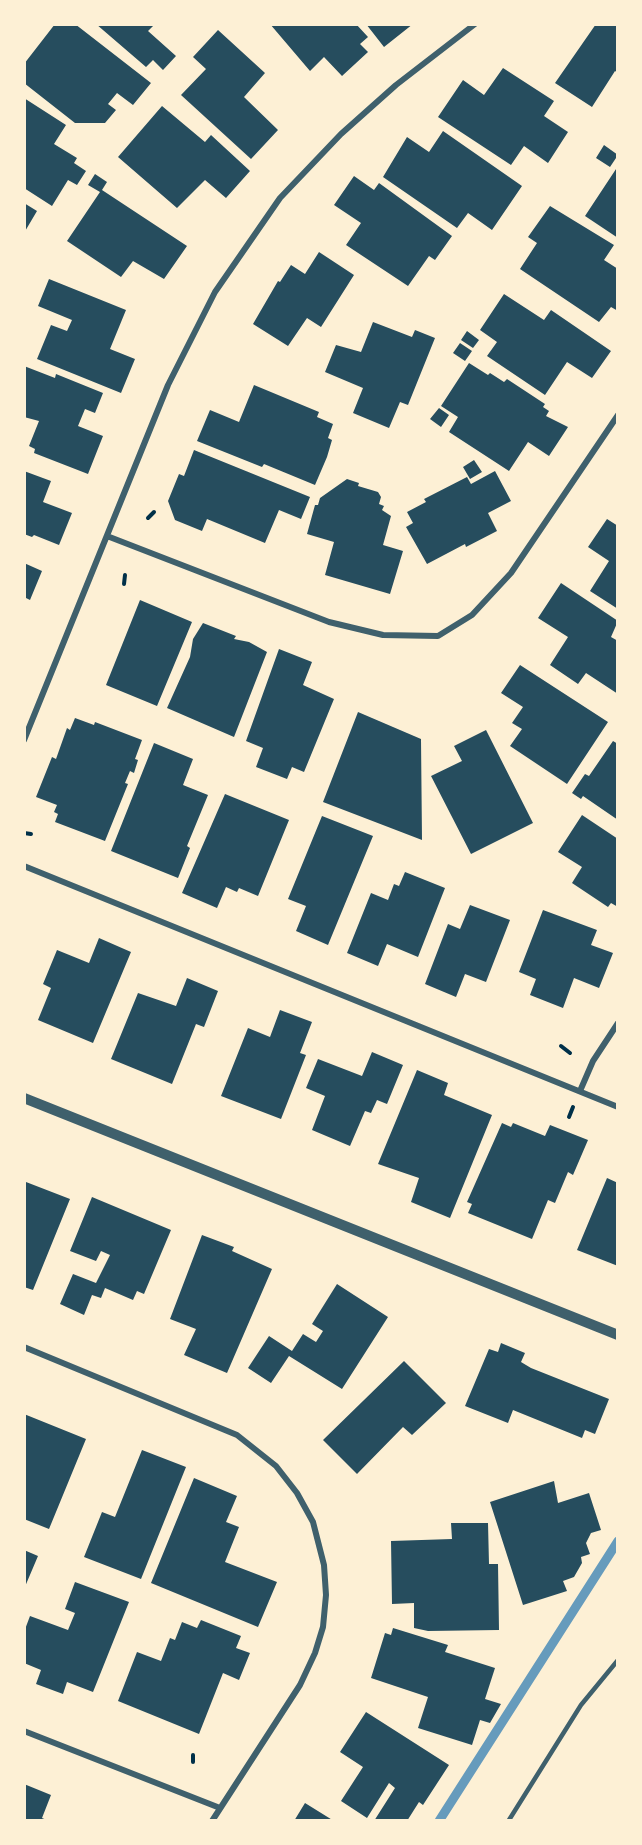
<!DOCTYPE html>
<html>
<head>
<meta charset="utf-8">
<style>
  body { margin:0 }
  #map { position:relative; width:642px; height:1845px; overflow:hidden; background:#fdf0d5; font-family:"Public Sans",sans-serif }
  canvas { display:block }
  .frame { position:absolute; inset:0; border:26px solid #fdf0d5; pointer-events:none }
</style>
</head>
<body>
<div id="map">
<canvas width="642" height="1845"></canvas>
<div class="frame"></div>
</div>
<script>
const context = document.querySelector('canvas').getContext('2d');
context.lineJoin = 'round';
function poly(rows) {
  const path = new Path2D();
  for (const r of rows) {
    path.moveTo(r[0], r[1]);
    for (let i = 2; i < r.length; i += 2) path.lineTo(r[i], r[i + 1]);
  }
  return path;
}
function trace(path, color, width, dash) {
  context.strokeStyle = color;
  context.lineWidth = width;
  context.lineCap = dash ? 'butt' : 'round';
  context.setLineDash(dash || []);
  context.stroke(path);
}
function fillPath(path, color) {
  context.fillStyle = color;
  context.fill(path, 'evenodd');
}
trace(poly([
  [439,1821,618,1541]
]), '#669bbc', 9);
fillPath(poly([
  [55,24,75,24,151,83,133,105,117,93,108,104,116,110,105,123,75,123,24,83,24,64],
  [96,24,155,24,148,31,176,56,163,70,153,60,146,67],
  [270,24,356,24,368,37,360,44,368,52,342,76,324,57,310,71],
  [366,24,413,24,384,47],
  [596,24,618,24,618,73,615,71,592,107,555,83],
  [218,30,265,73,244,97,278,130,251,159,181,95,206,69,193,57],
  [503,68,554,101,544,116,568,132,548,163,524,146,511,165,438,117,463,80,484,95],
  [24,98,66,125,54,144,77,158,74,163,86,171,77,185,68,180,52,206,24,188],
  [162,106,205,142,211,135,250,171,226,198,205,180,177,208,118,157],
  [443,131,522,186,492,230,468,213,457,228,383,177,407,137,429,152],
  [604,145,618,155,610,167,596,158],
  [618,166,618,238,585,216],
  [95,174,107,182,102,190,187,246,164,279,133,261,121,277,67,241,100,192,88,185],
  [354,176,374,190,379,183,452,236,435,260,429,256,408,286,346,245,361,223,334,205],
  [24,203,37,211,24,233],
  [550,206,614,245,604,260,618,269,618,311,611,307,599,322,520,269,537,243,528,237],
  [319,252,354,275,321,327,307,318,288,346,253,324,278,281,280,282,291,265,305,274],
  [49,279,126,310,110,349,135,359,121,393,37,359,51,325,67,331,72,320,38,306],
  [504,294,544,320,551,310,611,351,592,378,567,362,545,395,487,356,497,342,480,330],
  [373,322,412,337,415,330,435,338,408,405,400,402,389,428,353,413,363,388,325,372,336,345,361,352],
  [467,331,479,340,473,348,461,340],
  [460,343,472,351,465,361,453,353],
  [469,363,488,375,490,373,504,382,507,379,545,404,543,407,549,411,546,416,568,427,549,456,528,442,509,471,449,432,458,417,441,406],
  [24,366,55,378,56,374,103,393,95,413,85,409,78,426,103,436,88,474,34,453,35,449,29,446,39,421,24,417],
  [254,385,319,412,317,417,333,424,328,438,332,440,327,457,315,485,264,464,262,467,197,441,210,410,239,422],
  [439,408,449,415,441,427,430,419],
  [194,450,310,497,301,519,279,510,265,543,207,519,202,531,175,520,168,501,179,474,184,476],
  [474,460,482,472,470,479,463,467],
  [24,471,51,481,43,502,72,513,59,545,34,535,32,537,24,534],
  [495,471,511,501,488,513,497,531,466,547,465,544,427,564,406,527,413,523,407,512,426,502,424,499,467,477,471,484],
  [347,479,359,483,358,486,378,492,381,497,379,504,384,506,382,510,391,516,383,545,403,551,390,594,325,575,334,542,307,534,315,505,318,505,320,498],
  [607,519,618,526,618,609,590,591,609,561,588,547],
  [24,563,42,571,30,600,24,597],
  [561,583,618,621,611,637,618,641,618,694,586,673,578,684,550,665,568,637,538,618],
  [140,600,192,622,157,706,106,685],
  [203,623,236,636,234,639,249,642,267,652,234,737,167,708,190,657,193,639],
  [279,649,312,662,303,685,334,699,304,772,292,767,287,779,256,767,263,748,246,741],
  [520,665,608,722,567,784,510,746,522,729,512,723,523,707,501,693],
  [358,712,421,739,422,840,323,802],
  [75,718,94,725,95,722,142,740,135,759,138,760,134,773,130,771,125,783,128,784,105,841,55,822,58,814,54,812,57,805,36,797,52,757,56,759,67,728,70,730],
  [486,730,533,823,471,854,431,776,462,761,454,746],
  [613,741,618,744,618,820,583,796,581,799,572,793,585,774,589,776],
  [154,743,193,759,183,785,208,795,187,846,190,848,178,878,111,851],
  [225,794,289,820,258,896,239,888,237,892,226,887,217,908,182,893],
  [582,815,618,839,618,907,611,903,608,907,572,883,582,867,558,852],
  [322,816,373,836,328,945,296,931,306,906,288,899],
  [405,872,445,888,418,957,387,944,378,966,347,953,371,893,388,900,394,884,399,886],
  [470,905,510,920,486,982,465,974,456,997,425,984,448,924,460,929],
  [543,910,597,930,591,945,613,953,599,988,574,978,563,1008,530,995,536,979,519,972],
  [99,938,131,952,93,1043,38,1020,51,988,43,984,57,950,89,963],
  [187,978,218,991,204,1027,196,1024,172,1084,111,1059,138,993,176,1006],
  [280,1010,312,1022,300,1053,306,1055,281,1119,221,1096,248,1028,270,1037],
  [372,1052,403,1065,387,1104,377,1100,371,1113,365,1111,350,1146,312,1130,325,1096,306,1088,318,1059,362,1076],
  [417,1070,448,1083,444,1095,492,1115,450,1218,411,1202,419,1178,378,1164],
  [502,1123,511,1127,513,1123,545,1136,550,1125,588,1140,573,1175,568,1172,555,1203,548,1200,532,1239,468,1213,472,1204,467,1202],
  [607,1178,618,1183,618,1266,577,1250],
  [26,1182,70,1199,33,1290,24,1287,24,1183],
  [92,1197,171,1230,144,1294,137,1291,133,1300,105,1288,101,1298,92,1295,84,1315,60,1304,73,1274,96,1283,110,1255,101,1251,96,1261,70,1251],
  [202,1235,234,1247,232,1251,272,1269,227,1373,184,1355,196,1329,170,1319],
  [337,1284,388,1317,342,1389,289,1356,271,1383,248,1368,269,1336,292,1351,303,1334,316,1342,323,1331,312,1324],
  [501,1343,525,1353,521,1362,531,1368,609,1399,595,1434,585,1430,582,1438,513,1410,508,1423,465,1406,489,1349,498,1352],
  [404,1361,446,1403,412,1435,403,1427,357,1474,323,1440],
  [24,1414,86,1439,49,1529,24,1519],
  [142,1450,186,1467,141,1579,84,1557,102,1512,115,1517],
  [194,1478,237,1496,226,1522,239,1527,225,1562,277,1582,258,1627,151,1583],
  [554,1481,558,1503,589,1493,601,1530,591,1533,586,1543,590,1554,581,1557,582,1563,574,1577,563,1581,567,1591,523,1605,490,1502],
  [451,1523,488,1523,489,1564,498,1564,499,1630,428,1631,414,1628,414,1603,392,1604,391,1541,452,1539],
  [24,1550,38,1556,24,1589],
  [75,1582,129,1602,93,1692,67,1682,63,1694,36,1684,41,1670,24,1663,24,1632,30,1616,68,1630,75,1613,65,1609],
  [201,1620,241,1636,236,1648,250,1653,239,1680,223,1673,199,1734,118,1701,137,1652,161,1661,170,1638,175,1640,182,1622,197,1628],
  [393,1628,448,1645,445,1652,495,1668,485,1699,501,1704,490,1723,480,1720,472,1745,418,1728,428,1697,371,1678,385,1633,391,1635],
  [366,1712,449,1765,423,1805,419,1802,407,1821,374,1821,395,1788,389,1783,367,1818,341,1801,363,1767,340,1752],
  [24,1784,51,1795,42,1818,49,1821,24,1821],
  [305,1803,334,1821,294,1821]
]), '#264d5e');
trace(poly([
  [148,518,154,512],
  [124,584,125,575],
  [24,833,31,834],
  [561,1046,570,1053],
  [569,1117,573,1107],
  [193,1762,193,1755]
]), '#003049', 4);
trace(poly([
  [511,1821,509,1820,581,1705,618,1660]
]), '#3f606c', 4.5);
trace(poly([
  [107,536,329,622,383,635,438,636,472,615,511,573,618,415],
  [24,740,168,385,215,292,280,198,341,134,396,85,475,24],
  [24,866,618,1107],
  [580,1091,593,1061,618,1023],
  [24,1347,237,1435,276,1466,297,1493,313,1522,324,1565,326,1595,323,1627,315,1653,300,1685,212,1821],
  [24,1731,220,1808]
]), '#3f606c', 6);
trace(poly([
  [24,1098,618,1335]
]), '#3f606c', 10);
</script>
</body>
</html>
